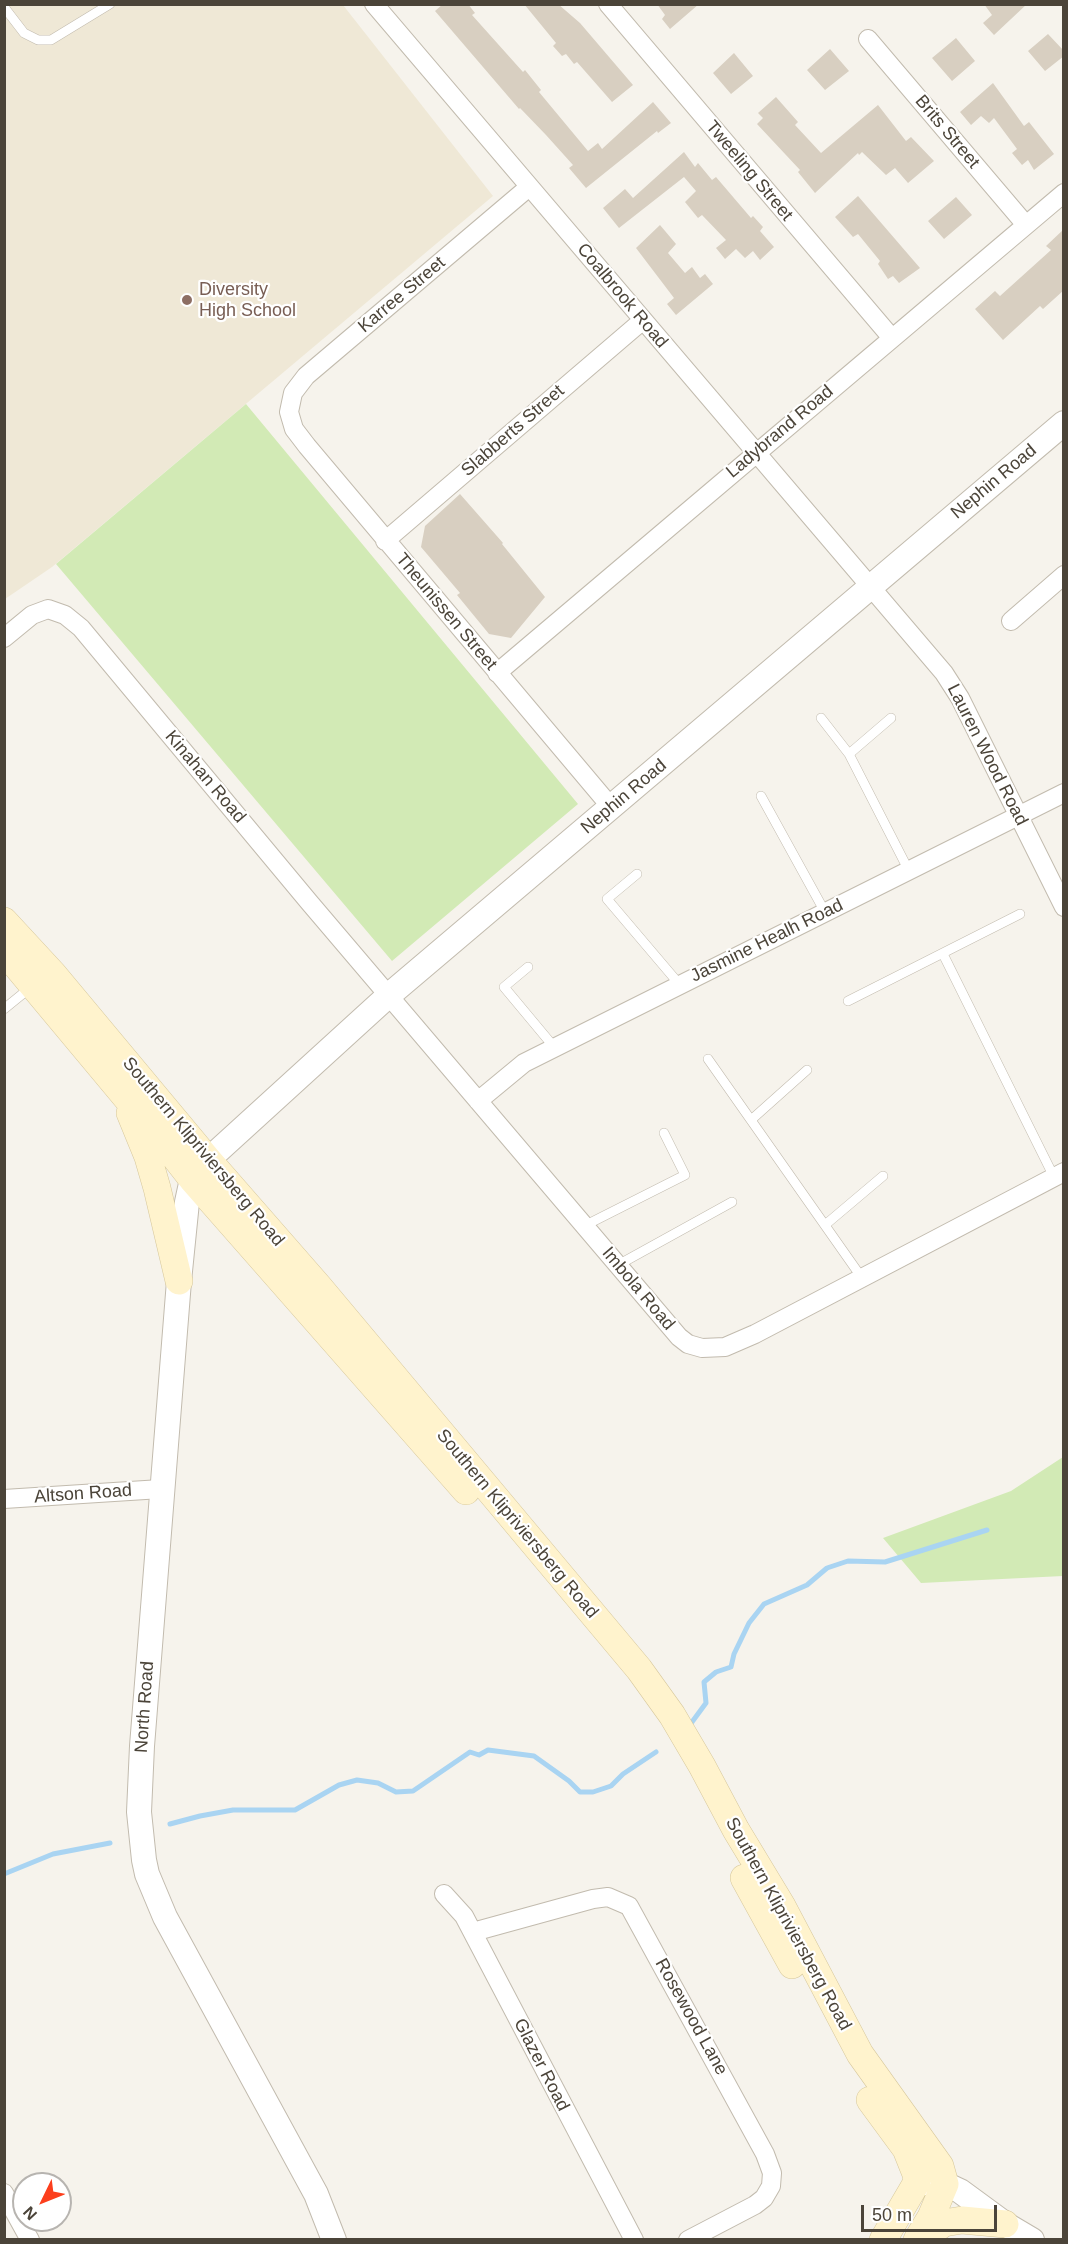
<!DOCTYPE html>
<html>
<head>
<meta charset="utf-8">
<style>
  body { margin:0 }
  #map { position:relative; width:1068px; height:2244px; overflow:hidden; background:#f6f3ec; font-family:Arial,sans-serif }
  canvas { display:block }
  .frame { position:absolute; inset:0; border:6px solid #4b4439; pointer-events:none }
  .north { position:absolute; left:12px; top:2172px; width:60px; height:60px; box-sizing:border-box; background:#fff; border:2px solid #b7b4b0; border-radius:50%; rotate:227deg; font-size:16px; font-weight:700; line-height:24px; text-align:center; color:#4b4439 }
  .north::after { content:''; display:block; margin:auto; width:21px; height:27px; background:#fc3f1d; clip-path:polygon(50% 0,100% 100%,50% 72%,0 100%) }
  .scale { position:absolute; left:861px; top:2205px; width:136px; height:27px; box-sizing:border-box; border:3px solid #4b4439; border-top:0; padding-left:8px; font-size:18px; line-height:21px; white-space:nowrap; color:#4b4439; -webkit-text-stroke:4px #fff; paint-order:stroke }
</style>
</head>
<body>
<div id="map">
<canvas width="1068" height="2244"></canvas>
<div class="frame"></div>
<div class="north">N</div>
<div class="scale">50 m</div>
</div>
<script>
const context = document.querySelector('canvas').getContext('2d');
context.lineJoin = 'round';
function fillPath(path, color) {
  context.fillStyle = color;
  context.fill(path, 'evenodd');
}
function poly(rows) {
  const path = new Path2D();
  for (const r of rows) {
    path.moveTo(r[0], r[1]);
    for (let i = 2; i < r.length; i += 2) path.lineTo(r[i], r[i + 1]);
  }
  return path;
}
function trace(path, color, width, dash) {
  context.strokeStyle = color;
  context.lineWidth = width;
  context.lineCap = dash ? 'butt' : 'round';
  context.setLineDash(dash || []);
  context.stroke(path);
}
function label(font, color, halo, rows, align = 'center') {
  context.font = font + ' Arial,sans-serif';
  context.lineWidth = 4.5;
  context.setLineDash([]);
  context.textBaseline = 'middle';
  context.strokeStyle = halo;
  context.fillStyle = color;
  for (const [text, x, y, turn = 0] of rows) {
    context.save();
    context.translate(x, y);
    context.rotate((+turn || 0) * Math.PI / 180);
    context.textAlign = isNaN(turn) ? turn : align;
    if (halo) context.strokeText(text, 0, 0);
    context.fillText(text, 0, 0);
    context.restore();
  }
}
fillPath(poly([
  [5,5,343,5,493,196,52,567,5,599]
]), '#efe8d6');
fillPath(poly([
  [246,404,578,804,392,961,56,564],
  [1063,1457,1063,1576,921,1583,883,1538,1011,1491]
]), '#d2eab5');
trace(poly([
  [692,1722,706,1703,704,1682,716,1672,731,1667,734,1654,749,1623,764,1604,807,1585,827,1568,848,1561,885,1562,987,1530],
  [170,1824,200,1816,233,1810,295,1810,339,1785,357,1780,378,1783,396,1792,413,1791,470,1752,479,1755,488,1750,534,1756,569,1781,580,1792,593,1792,611,1786,623,1774,656,1752],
  [4,1874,53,1854,110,1843]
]), '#a9d4f2', 5);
fillPath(poly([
  [443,4,468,4,475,13,472,15,523,72,525,70,541,90,539,92,588,151,598,143,602,149,653,102,671,123,658,133,657,131,586,188,569,168,573,165,546,135,520,108,519,109,435,11],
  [524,4,558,4,580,23,633,85,612,102,577,62,574,64,566,54,562,56,553,46,556,43],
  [657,4,699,4,670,29,662,19,665,15],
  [984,4,1027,4,994,35,983,23,992,15],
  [1048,34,1064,51,1064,56,1045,71,1028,51],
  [956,38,975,61,952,81,932,58],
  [830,49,849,71,825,90,807,70],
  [734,53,753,76,731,94,713,73],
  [993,83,1024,126,1029,122,1054,154,1034,170,1028,160,1022,165,1012,153,1017,149,994,118,989,123,981,116,971,125,960,112],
  [776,97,798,122,795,125,821,153,878,105,906,141,911,137,934,161,908,183,895,168,886,175,862,152,859,155,858,153,815,193,798,172,800,170,757,124,763,118,758,113],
  [684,152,695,167,698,163,712,180,716,177,751,218,753,216,763,227,760,231,774,247,760,260,753,251,745,258,736,249,725,259,716,248,726,240,702,215,698,218,685,202,696,191,684,177,619,228,603,208,625,189,633,198],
  [858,196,920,268,899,283,893,276,888,279,878,264,880,261,858,234,853,237,835,217],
  [956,197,972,215,944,239,928,221],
  [660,225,676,244,668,253,685,273,692,267,700,278,705,274,713,284,676,315,667,304,674,298,636,248],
  [1064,229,1064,290,1043,309,1040,306,1003,340,975,309,995,291,1000,296,1051,250,1046,246],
  [460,494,503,543,502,544,545,597,511,638,489,634,457,595,460,593,421,547,425,526]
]), '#d8cfc1');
const service = poly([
  [4,7,24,33,38,40,51,40,110,4],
  [821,718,849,754,909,871],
  [849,754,891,718],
  [761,796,825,912],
  [637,874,607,899,680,985],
  [943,954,1054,1177],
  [528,967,504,987,554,1047],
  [848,1001,1020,914],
  [4,1009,31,987],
  [708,1059,862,1278],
  [751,1120,807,1070],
  [825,1225,883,1176],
  [584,1226,685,1175,664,1133],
  [618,1265,732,1202]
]);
const minor = poly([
  [374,4,944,673,960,698,1064,907],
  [608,4,891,337],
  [868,39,1026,225],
  [529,187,306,376,293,393,289,412,294,429,307,446,611,807],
  [385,541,642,321],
  [1011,621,1064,575],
  [4,638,32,615,48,609,65,615,81,628,309,902,679,1337,688,1344,702,1348,725,1347,755,1334,1064,1172],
  [497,673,1064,193],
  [478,1101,524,1063,1064,793],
  [4,1499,161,1489],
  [444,1894,464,1916,634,2240],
  [473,1932,593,1899,608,1897,629,1906,765,2154,772,2173,771,2186,764,2198,755,2205,688,2240],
  [4,2193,30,2240]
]);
const tertiary = poly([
  [926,2183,945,2184,960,2191,1005,2224,1032,2240],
  [334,2240,316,2194,165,1917,147,1874,144,1860,139,1812,142,1746,179,1281,187,1202,192,1179,208,1160,388,996,1064,423]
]);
const secondary = poly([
  [4,921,53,974,208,1160,319,1287,639,1669,672,1715,702,1766,736,1830,782,1906,860,2054,940,2166,945,2184,931,2217,917,2240],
  [4,951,160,1138,192,1179,466,1491],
  [130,1113,148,1157,157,1188,179,1281],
  [744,1878,792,1965],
  [870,2100,906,2149,916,2174,917,2182,883,2240],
  [920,2240,944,2223,962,2220,1005,2224]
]);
trace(service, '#c2bbae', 10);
trace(minor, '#c2bbae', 20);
trace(tertiary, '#c2bbae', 26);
trace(secondary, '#d6c79b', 28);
trace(service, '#fff', 9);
trace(minor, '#fff', 18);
trace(tertiary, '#fff', 24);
trace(secondary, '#fff3cd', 27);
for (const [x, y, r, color] of [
  [187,300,6,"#8d6e63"]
]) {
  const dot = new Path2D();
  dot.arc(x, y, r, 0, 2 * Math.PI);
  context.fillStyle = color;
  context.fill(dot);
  trace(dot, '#fff', 2);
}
label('18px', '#4b4439', '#fff', [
  ["Brits Street",947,132,50],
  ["Tweeling Street",749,171,50],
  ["Karree Street",402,295,-40],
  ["Coalbrook Road",622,296,50],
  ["Slabberts Street",513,431,-41],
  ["Ladybrand Road",780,432,-40],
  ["Nephin Road",994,482,-40],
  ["Theunissen Street",446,612,50],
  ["Lauren Wood Road",987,755,63],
  ["Kinahan Road",205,777,50],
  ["Nephin Road",624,797,-40],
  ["Jasmine Healh Road",767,941,-26],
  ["Southern Klipriviersberg Road",203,1152,50],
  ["Imbola Road",638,1289,50],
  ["Altson Road",83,1494,-4],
  ["Southern Klipriviersberg Road",517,1524,50],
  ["North Road",145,1707,-86],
  ["Southern Klipriviersberg Road",788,1924,61],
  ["Rosewood Lane",691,2017,61],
  ["Glazer Road",541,2065,63]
]);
label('18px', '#785e54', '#fff', [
  ["Diversity",199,290],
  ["High School",199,311]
], 'left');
</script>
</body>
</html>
